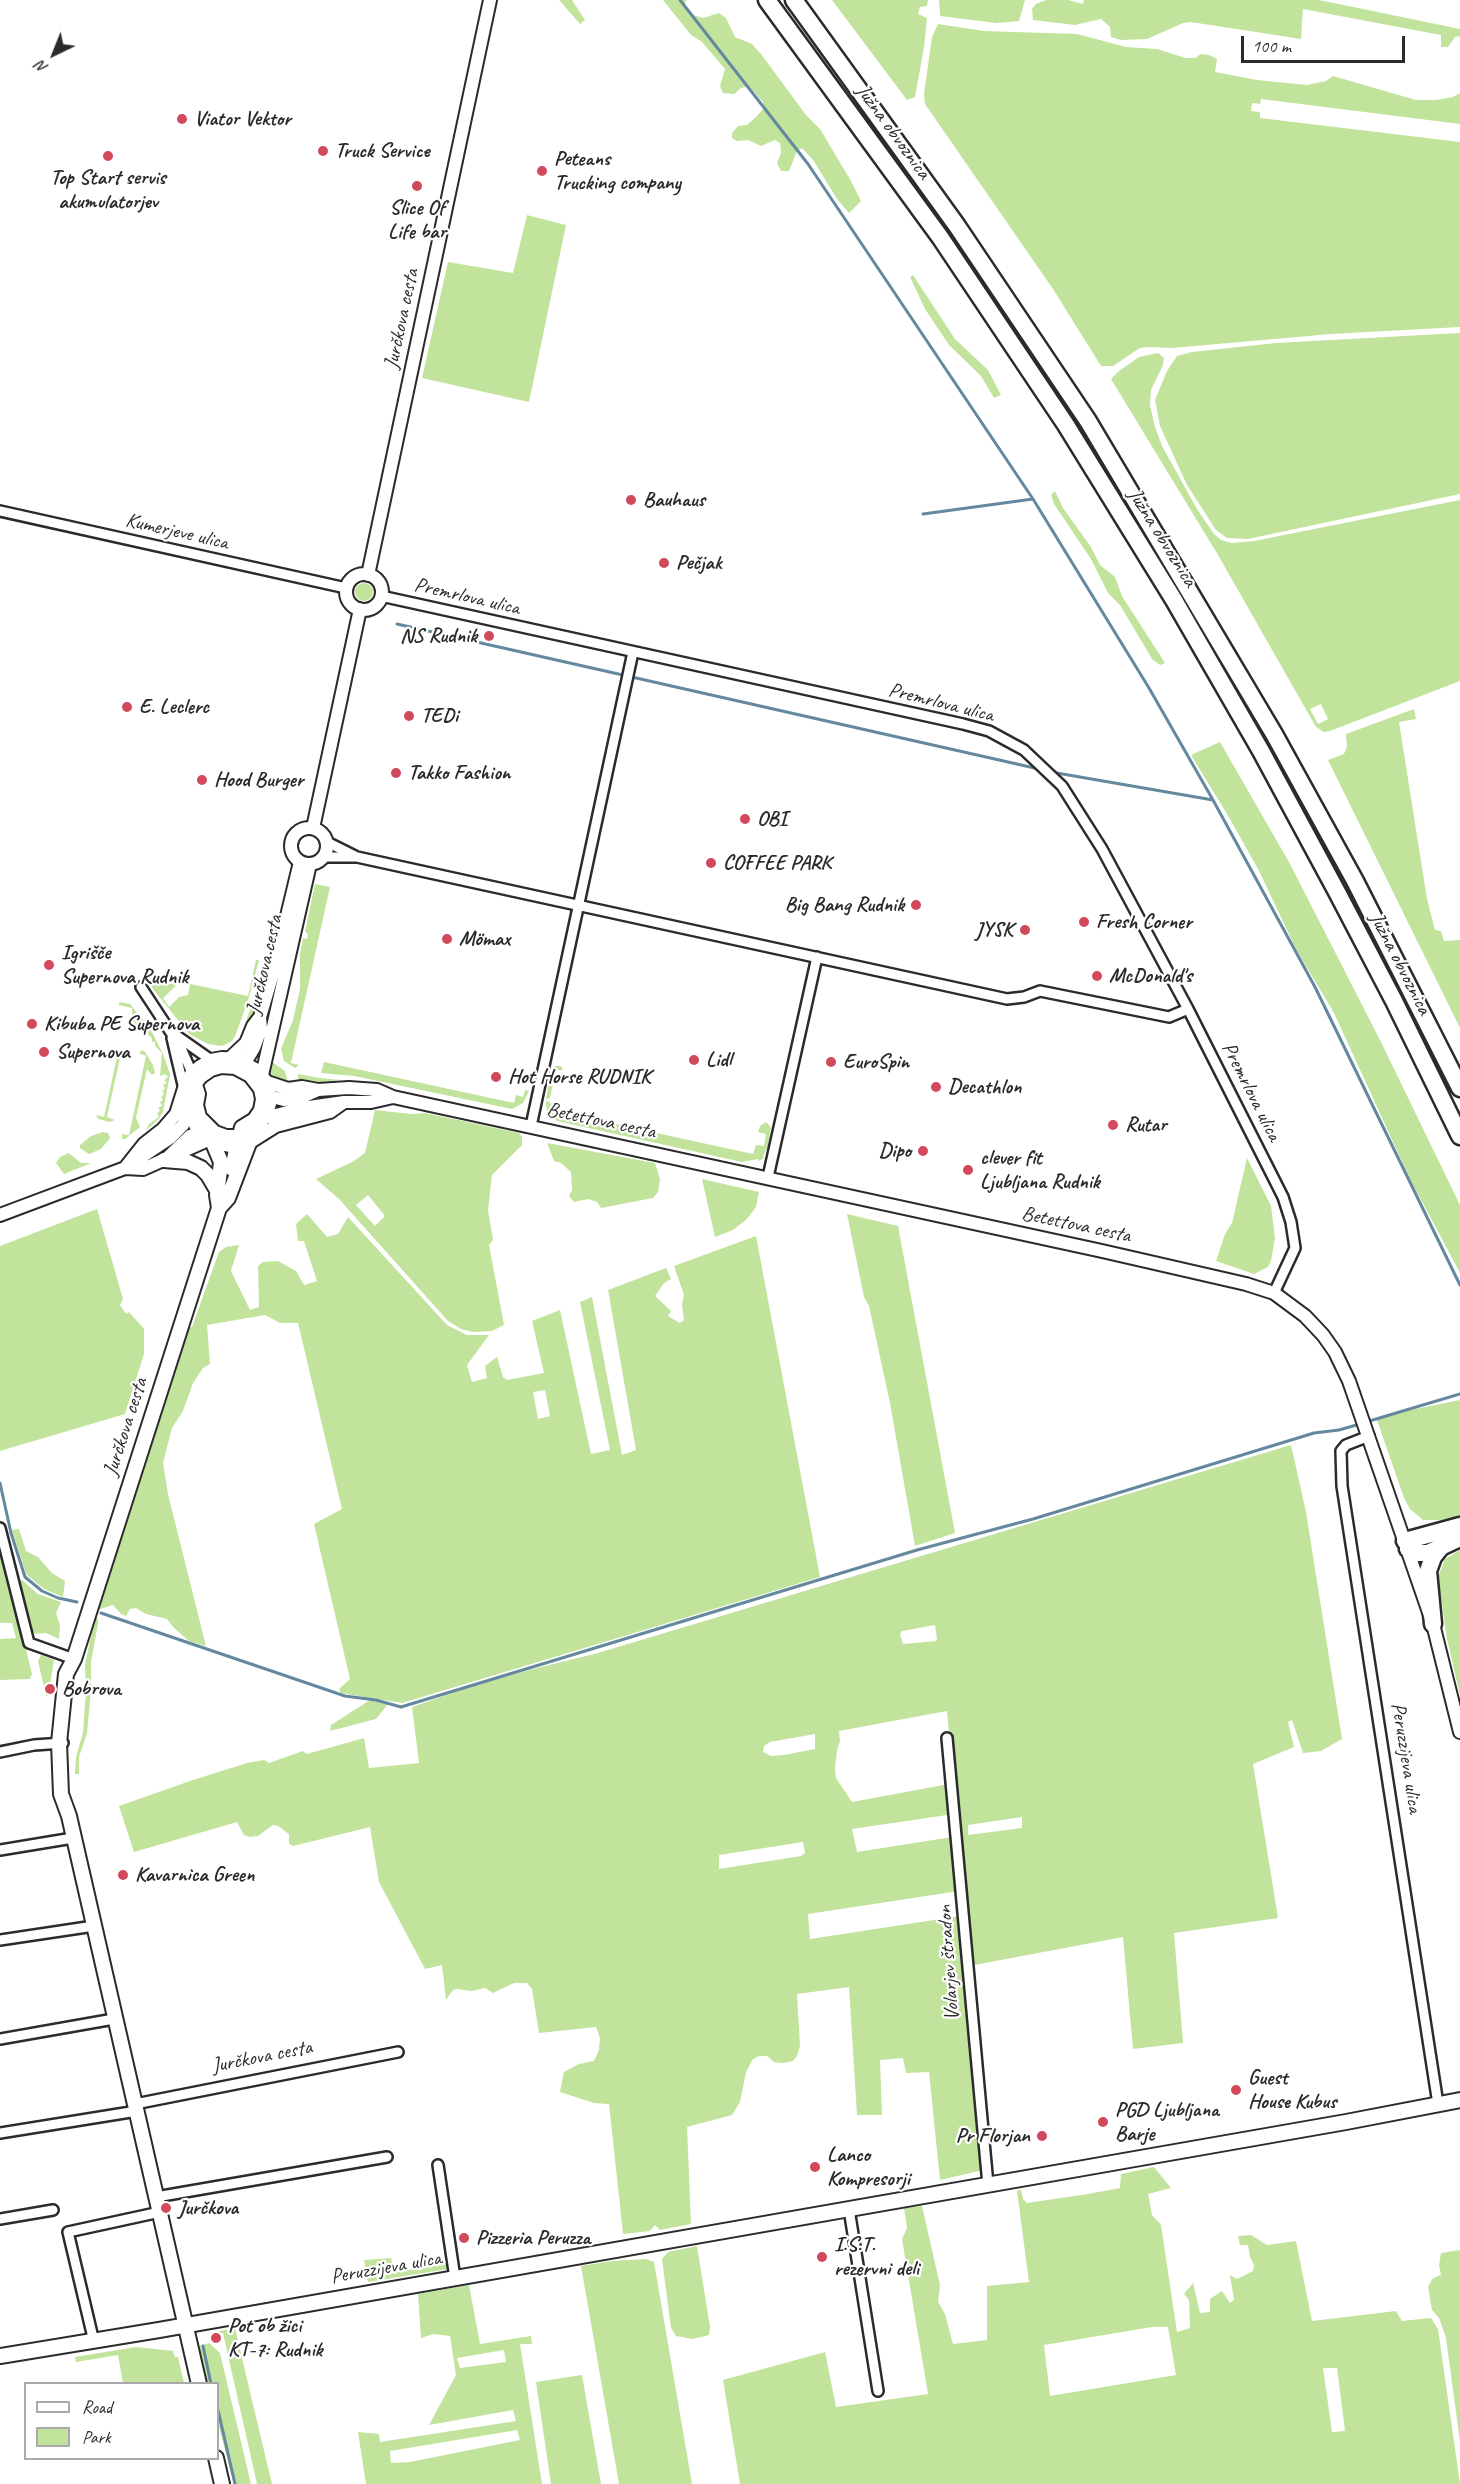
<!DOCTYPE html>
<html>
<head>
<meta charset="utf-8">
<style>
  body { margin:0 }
  #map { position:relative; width:1460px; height:2484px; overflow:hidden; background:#fff; font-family:Caveat,sans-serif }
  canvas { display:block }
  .legend { position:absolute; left:24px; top:2382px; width:195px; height:78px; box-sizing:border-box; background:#fff; border:2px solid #aaa; margin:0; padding:8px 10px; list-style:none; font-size:18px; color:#2b2b2b }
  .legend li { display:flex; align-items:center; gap:12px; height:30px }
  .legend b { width:30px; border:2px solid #aaa }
  .north { position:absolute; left:24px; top:24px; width:60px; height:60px; -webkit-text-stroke:4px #fff; paint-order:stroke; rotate:223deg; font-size:16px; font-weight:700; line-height:24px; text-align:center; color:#2b2b2b }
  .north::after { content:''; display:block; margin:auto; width:21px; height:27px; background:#2b2b2b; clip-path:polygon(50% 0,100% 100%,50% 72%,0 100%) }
  .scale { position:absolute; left:1241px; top:36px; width:164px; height:27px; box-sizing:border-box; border:3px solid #2b2b2b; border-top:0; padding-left:8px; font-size:18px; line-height:21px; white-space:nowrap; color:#2b2b2b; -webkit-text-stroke:4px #fff; paint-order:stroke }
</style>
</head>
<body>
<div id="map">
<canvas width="1460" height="2484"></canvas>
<ul class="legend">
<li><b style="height:8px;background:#fff"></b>Road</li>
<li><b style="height:16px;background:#c2e39c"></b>Park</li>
</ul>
<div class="north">N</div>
<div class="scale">100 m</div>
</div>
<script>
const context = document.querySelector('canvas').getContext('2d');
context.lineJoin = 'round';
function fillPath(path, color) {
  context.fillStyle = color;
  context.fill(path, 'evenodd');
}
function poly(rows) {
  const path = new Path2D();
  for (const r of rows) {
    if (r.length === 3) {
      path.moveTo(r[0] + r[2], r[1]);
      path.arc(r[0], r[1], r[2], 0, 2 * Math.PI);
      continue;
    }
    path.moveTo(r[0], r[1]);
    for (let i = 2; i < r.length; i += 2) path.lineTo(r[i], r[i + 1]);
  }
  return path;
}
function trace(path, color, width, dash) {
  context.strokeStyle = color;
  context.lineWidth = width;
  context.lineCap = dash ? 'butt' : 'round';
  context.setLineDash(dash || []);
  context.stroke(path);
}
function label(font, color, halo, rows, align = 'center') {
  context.font = font + ' Caveat,sans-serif';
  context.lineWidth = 4.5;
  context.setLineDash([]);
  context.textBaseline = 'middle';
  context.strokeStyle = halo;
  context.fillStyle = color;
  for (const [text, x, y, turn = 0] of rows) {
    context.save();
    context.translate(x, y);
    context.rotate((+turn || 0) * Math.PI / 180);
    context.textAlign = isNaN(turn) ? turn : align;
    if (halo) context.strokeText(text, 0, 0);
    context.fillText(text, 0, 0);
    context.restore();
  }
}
fillPath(poly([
  [559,0,572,0,585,20,580,24],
  [663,0,686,0,685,4,690,14,703,18,719,13,726,18,735,37,752,44,761,54,806,115,820,129,851,181,861,201,849,213,837,199,813,160,802,148,797,151,789,171,781,171,777,163,781,153,780,143,775,140,761,146,748,140,737,141,732,138,732,133,738,126,747,125,757,116,763,109,763,102,749,86,741,88,734,94,723,93,720,86,725,69,701,41,691,35],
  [832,0,928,0,927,6,920,7,918,14,927,18,924,47,915,97,907,100],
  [939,0,1025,0,1019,21,996,23,940,16],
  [1046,0,1068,0,1083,4,1084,0,1319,0,1460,29,1460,36,1455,37,1448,47,1441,47,1441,35,1303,9,1301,39,1191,22,1183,23,1147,39,1121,40,1111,37,1110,27,1101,19,1075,25,1033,20,1032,9,1036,4],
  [938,24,984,31,1077,34,1126,47,1157,49,1185,58,1195,58,1201,54,1209,55,1217,59,1215,72,1257,80,1307,85,1326,81,1333,76,1416,100,1436,100,1453,97,1460,93,1460,124,1261,99,1260,104,1252,103,1251,111,1260,112,1260,118,1460,142,1460,327,1331,334,1172,348,1148,347,1140,348,1113,366,1101,366,1053,289,925,104,924,94,932,37],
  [527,215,566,225,529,402,422,378,448,262,513,273],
  [913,275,955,339,988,370,1001,395,994,398,981,376,949,345,925,309,910,277],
  [1460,333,1460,494,1248,539,1227,538,1216,530,1187,485,1160,426,1155,400,1167,371,1177,356,1192,352,1276,343],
  [1158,353,1164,358,1163,365,1151,390,1150,405,1155,427,1162,446,1197,509,1214,534,1221,540,1232,543,1254,541,1460,500,1460,681,1330,731,1324,732,1316,727,1218,555,1111,379,1119,371,1139,357],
  [1321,704,1328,719,1318,724,1310,709],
  [1055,491,1063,508,1091,547,1100,565,1115,577,1122,596,1165,663,1160,665,1152,659,1120,605,1108,593,1091,559,1054,504,1051,495],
  [364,592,9],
  [1414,709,1416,719,1399,722,1427,899,1435,930,1441,931,1444,941,1460,940,1460,1028,1328,760,1344,754,1347,746,1346,734],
  [1220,742,1289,862,1381,1042,1460,1205,1460,1273,1410,1179,1334,1013,1296,949,1259,871,1230,819,1191,755],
  [315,884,330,887,291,1063,299,1065,295,1068,284,1061,281,1049,293,1020,300,989,300,954,303,938,307,939,308,934,305,932],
  [256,960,259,960,249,997,236,1034,232,1041,222,1046,208,1044,189,1034,153,989,143,972,178,981,178,984,163,998,169,1007,179,997,188,995,190,984,248,996],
  [265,961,267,968,246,1037,242,1035],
  [119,1002,130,1004,152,1032,163,1054,170,1074,163,1112,159,1119,145,1131,149,1124,159,1117,157,1113,160,1111,158,1108,162,1106,160,1102,163,1100,161,1097,164,1094,162,1091,165,1089,163,1085,167,1083,164,1080,168,1077,165,1074,160,1076,162,1053,155,1046,155,1042,152,1042,152,1038,149,1036,146,1028,140,1022,138,1026,135,1026,132,1018,132,1008,119,1005],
  [142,1050,145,1052,153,1065,155,1073,152,1075,147,1069,136,1118,140,1127,125,1139,122,1139,122,1134,129,1135,146,1056,139,1053],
  [117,1057,120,1058,107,1117,115,1120,110,1122,98,1119,96,1115,104,1117],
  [268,1059,285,1071,289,1086,273,1079,268,1070],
  [324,1062,514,1103,516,1095,523,1097,525,1090,529,1091,523,1103,512,1109,354,1076,321,1073],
  [555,1066,561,1066,563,1070,556,1070,550,1098,546,1099,551,1070],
  [298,1074,320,1078,340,1080,298,1085],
  [550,1101,549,1103,553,1104,551,1111,554,1114,559,1115,560,1112,753,1154,756,1145,764,1146,766,1134,758,1132,760,1126,766,1122,771,1127,768,1146,763,1156,764,1158,759,1161,758,1159,742,1162,557,1121,547,1113,546,1102],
  [375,1110,411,1114,425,1113,519,1133,522,1137,522,1145,492,1175,488,1210,493,1240,489,1245,504,1325,492,1331,473,1332,461,1329,448,1321,339,1199,316,1179,352,1162,365,1153],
  [368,1195,385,1216,375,1226,356,1205],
  [103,1132,108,1133,110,1138,101,1149,89,1154,80,1148,80,1145,91,1136],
  [547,1143,655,1163,660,1179,658,1192,653,1198,601,1208,597,1202,588,1199,574,1202,569,1196,572,1190,571,1172,561,1163,554,1161],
  [69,1153,81,1163,91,1163,64,1174,56,1163,60,1157],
  [1247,1158,1271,1206,1275,1238,1271,1261,1268,1267,1254,1274,1216,1261,1225,1234,1232,1223],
  [702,1179,759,1192,756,1207,746,1220,733,1230,715,1237],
  [97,1209,123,1299,120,1305,126,1314,129,1312,144,1329,144,1354,125,1414,0,1451,0,1246],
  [307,1214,327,1237,338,1234,348,1217,447,1325,467,1335,489,1335,467,1365,472,1382,487,1378,485,1366,497,1357,503,1377,507,1380,544,1373,532,1321,560,1310,591,1454,610,1450,580,1302,592,1297,622,1455,636,1450,608,1290,666,1268,671,1279,664,1283,655,1296,671,1311,668,1316,680,1323,684,1320,682,1304,684,1295,674,1266,756,1236,820,1577,402,1703,341,1693,339,1689,350,1679,314,1524,342,1509,298,1323,280,1323,265,1315,207,1325,210,1364,203,1368,193,1383,183,1411,172,1428,163,1463,168,1494,206,1646,189,1641,174,1628,167,1619,146,1614,136,1608,130,1609,126,1616,121,1614,113,1605,97,1610,189,1327,192,1327,219,1252,226,1247,239,1245,231,1271,250,1310,259,1307,258,1266,263,1262,278,1261,296,1271,304,1285,317,1281,304,1241,298,1241,296,1224],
  [545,1390,550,1416,538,1419,533,1392],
  [847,1214,898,1226,955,1533,915,1546,890,1403,869,1306,864,1297],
  [1460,1400,1460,1516,1441,1520,1423,1520,1410,1509,1404,1498,1377,1420,1391,1414],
  [1291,1445,1306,1512,1342,1739,1321,1751,1303,1753,1292,1720,1288,1722,1294,1747,1253,1764,1278,1918,1174,1933,1183,2043,1133,2049,1123,1937,969,1966,947,1711,839,1731,840,1741,837,1750,835,1769,836,1778,852,1802,949,1784,954,1814,852,1829,857,1852,952,1837,959,1891,808,1914,810,1939,960,1916,963,1977,966,1990,982,2166,979,2171,940,2180,929,2072,906,2073,903,2058,880,2060,882,2115,857,2115,849,1987,797,1994,800,2046,797,2056,793,2061,783,2063,774,2062,767,2056,759,2056,753,2059,746,2072,740,2102,732,2115,687,2127,691,2224,660,2230,655,2225,650,2231,623,2234,609,2104,594,2103,560,2092,564,2072,579,2064,594,2061,599,2050,600,2038,596,2027,539,2033,532,1989,527,1983,514,1983,493,1993,485,1988,471,1991,457,1989,453,1990,446,2000,442,1965,425,1969,379,1882,370,1827,293,1846,289,1844,289,1834,278,1826,273,1825,258,1836,250,1837,244,1835,237,1822,134,1852,119,1806,193,1780,247,1763,264,1760,269,1763,303,1751,307,1754,364,1738,369,1768,419,1763,412,1707,469,1687,529,1670,598,1653],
  [935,1625,937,1639,936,1641,903,1644,900,1634,902,1631],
  [815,1734,815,1749,784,1755,771,1756,763,1752,764,1746,770,1742],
  [1022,1817,1022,1828,968,1835,968,1825],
  [803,1842,805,1853,801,1856,719,1869,719,1855],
  [19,1529,26,1551,38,1557,52,1573,65,1581,63,1597,44,1589,26,1574,12,1530],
  [0,1541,32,1674,30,1679,0,1680,0,1639,16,1638,12,1623,0,1623],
  [1460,1550,1460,1695,1447,1639,1438,1577,1445,1559],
  [22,1580,38,1594,61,1602,56,1613,60,1625,59,1639,46,1633,35,1634,29,1626,18,1581],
  [95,1617,98,1619,98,1624,91,1662,91,1690,87,1733,79,1757,79,1774,75,1774,76,1757,83,1733,86,1692,85,1665],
  [41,1655,54,1660,48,1696,46,1696,38,1661],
  [370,1700,388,1704,376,1719,330,1731,331,1725],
  [1154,2167,1171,2188,1148,2194,1152,2215,1161,2225,1177,2332,1190,2328,1189,2300,1184,2294,1193,2283,1200,2313,1210,2312,1210,2299,1222,2291,1230,2303,1234,2300,1230,2275,1237,2279,1253,2271,1254,2265,1250,2257,1248,2245,1240,2245,1238,2236,1251,2235,1267,2245,1296,2241,1312,2321,1396,2311,1402,2321,1431,2318,1438,2329,1460,2484,740,2484,723,2380,825,2352,836,2407,928,2394,902,2239,907,2228,904,2208,922,2206,940,2285,938,2302,945,2314,953,2344,987,2340,987,2286,1029,2282,1017,2191,1021,2190,1023,2199,1027,2203,1088,2194,1120,2188,1121,2174],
  [1152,2327,1168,2327,1176,2375,1050,2396,1044,2345],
  [1323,2368,1337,2368,1345,2431,1332,2432],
  [697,2246,710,2327,709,2335,693,2339,676,2336,671,2328,662,2259,668,2252],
  [1460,2250,1460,2442,1446,2338,1439,2318,1432,2310,1428,2287,1433,2278,1441,2275,1439,2265,1441,2253],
  [391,2258,394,2272,448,2264,448,2269,368,2282,364,2260],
  [646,2259,654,2262,692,2484,619,2484,581,2266,612,2261],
  [469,2285,480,2344,531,2336,532,2344,520,2344,542,2484,366,2484,358,2432,379,2434,380,2442,516,2421,513,2410,429,2425,456,2375,450,2336,433,2334,421,2338,418,2294],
  [504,2350,506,2362,460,2368,457,2358],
  [517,2430,520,2440,410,2462,391,2463,390,2451],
  [235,2328,251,2396,272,2484,257,2484,223,2333,211,2335,210,2333],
  [209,2343,220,2353,251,2484,234,2484,218,2423,218,2384,207,2383,200,2358,199,2346],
  [136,2347,173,2351,175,2357,178,2357,184,2383,123,2383,118,2355,76,2362,75,2357],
  [582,2375,601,2484,551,2484,536,2382]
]), '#c2e39c');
trace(poly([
  [680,0,808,164,1033,499,1149,688,1213,800,1315,987,1460,1285],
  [923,514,1033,499],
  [397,624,1039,769],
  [1051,772,1213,800],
  [1366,1422,1460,1394],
  [0,1483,11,1533,25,1577,42,1591,58,1598,77,1602],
  [101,1613,345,1696,376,1700,401,1707,917,1550,1033,1519,1314,1433,1339,1430,1360,1424],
  [203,2346,211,2384],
  [218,2410,235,2484]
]), '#64889e', 3);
const minor = poly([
  [0,511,346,588],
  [381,596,963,724,989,731,1024,750,1062,786,1102,849,1188,1009,1283,1197,1291,1222,1295,1248,1274,1293],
  [327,842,355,856],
  [324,857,357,857,1007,999,1024,997,1040,991,1169,1017,1188,1009],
  [141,987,181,1048,192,1073],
  [174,1034,211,1060],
  [172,1038,183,1085],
  [531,1126,633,652],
  [768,1177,817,957],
  [1369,1436,1346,1445,1341,1451,1342,1486,1438,2104],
  [0,1528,29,1643,74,1659],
  [947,1738,988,2185],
  [0,1752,34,1745,63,1743],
  [0,1850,73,1838],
  [0,1940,94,1926],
  [0,2039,114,2019],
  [135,2104,398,2052],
  [0,2133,137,2111],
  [438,2165,455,2278],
  [156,2197,387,2157],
  [849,2209,878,2391],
  [0,2219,53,2210],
  [94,2342,68,2232,160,2212]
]);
const tertiary = poly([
  [364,592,18],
  [368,575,490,0],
  [309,846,18],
  [313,828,360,609],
  [230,1058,246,1043,253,1026,260,1017,274,970,300,862],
  [239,1065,248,1058,254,1048,261,1029,260,1017],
  [262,1075,310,864],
  [267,1082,288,1089,302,1087,318,1090,349,1088,377,1090,393,1097,1102,1251,1246,1284,1274,1293,1305,1316,1323,1335,1335,1352,1349,1381,1433,1624,1460,1732],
  [265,1095,284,1100,302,1097,318,1090],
  [265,1118,302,1108,344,1102,371,1102,393,1097],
  [237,1144,241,1127,254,1119,260,1110,262,1099,260,1089,250,1076,235,1068,221,1067,211,1070,201,1077,192,1089,188,1108,196,1127,208,1140,219,1144,231,1146,249,1143,276,1126,330,1112,344,1102],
  [167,1158,190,1136,205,1130],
  [125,1168,144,1144,163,1129,176,1114,187,1079,192,1073,199,1067,211,1060,222,1058,237,1059,257,1070,267,1082,269,1089,270,1104,265,1118,254,1130,244,1136,226,1136,215,1132,200,1117,197,1105,199,1094,192,1073],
  [125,1168,143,1169,208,1140],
  [0,1215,125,1168,170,1138,183,1125,189,1112]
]);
const secondary = poly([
  [164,1160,188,1162,201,1168,208,1175,218,1192],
  [232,1169,237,1145],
  [219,1208,228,1198,249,1143],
  [0,2356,159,2330,1346,2122,1460,2100],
  [199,2384,69,1816,61,1794,59,1743,66,1674,74,1659,219,1208,217,1195,221,1162,213,1143],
  [216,2458,222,2484]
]);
const motorway = poly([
  [767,0,940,237,1066,425,1174,600,1261,751,1337,892,1394,1001,1460,1136],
  [794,0,957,226,1088,421,1274,734,1355,881,1460,1088],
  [1405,1541,1460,1526],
  [1408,1549,1415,1553,1428,1553,1460,1538],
  [1433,1624,1428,1571,1433,1557,1441,1547]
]);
trace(minor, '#2b2b2b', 14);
trace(tertiary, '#2b2b2b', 16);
trace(secondary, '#2b2b2b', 18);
trace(motorway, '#2b2b2b', 21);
trace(minor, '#fff', 9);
trace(tertiary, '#fff', 12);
trace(secondary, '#fff', 14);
trace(motorway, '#fff', 16);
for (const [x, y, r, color] of [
  [182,119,6,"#d1495b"],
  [323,151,6,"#d1495b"],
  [108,156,6,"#d1495b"],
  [542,171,6,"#d1495b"],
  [417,186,6,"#d1495b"],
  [631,500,6,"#d1495b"],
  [664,563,6,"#d1495b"],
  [489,636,6,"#d1495b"],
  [127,707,6,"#d1495b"],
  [409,716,6,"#d1495b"],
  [396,773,6,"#d1495b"],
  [202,780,6,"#d1495b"],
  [745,819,6,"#d1495b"],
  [711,863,6,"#d1495b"],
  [916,905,6,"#d1495b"],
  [1084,922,6,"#d1495b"],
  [1025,930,6,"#d1495b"],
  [447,939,6,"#d1495b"],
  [49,965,6,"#d1495b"],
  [1097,976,6,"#d1495b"],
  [32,1024,6,"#d1495b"],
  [44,1052,6,"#d1495b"],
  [694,1060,6,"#d1495b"],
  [831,1062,6,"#d1495b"],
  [496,1077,6,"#d1495b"],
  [936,1087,6,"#d1495b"],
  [1113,1125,6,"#d1495b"],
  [923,1151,6,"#d1495b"],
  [968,1170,6,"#d1495b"],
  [50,1689,6,"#d1495b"],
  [123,1875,6,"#d1495b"],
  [1236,2090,6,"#d1495b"],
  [1103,2122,6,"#d1495b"],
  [1042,2136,6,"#d1495b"],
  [815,2167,6,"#d1495b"],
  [166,2208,6,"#d1495b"],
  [464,2238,6,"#d1495b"],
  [822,2257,6,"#d1495b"],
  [216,2338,6,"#d1495b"]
]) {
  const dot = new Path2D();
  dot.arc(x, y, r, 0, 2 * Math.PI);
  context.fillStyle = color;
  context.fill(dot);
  trace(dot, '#fff', 2);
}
label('bold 21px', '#2b2b2b', '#fff', [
  ["Viator Vektor",194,119],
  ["Truck Service",335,151],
  ["Peteans",554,159],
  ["Trucking company",554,183],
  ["Top Start servis",108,178,"center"],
  ["akumulatorjev",108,202,"center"],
  ["Slice Of",417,208,"center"],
  ["Life bar",417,232,"center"],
  ["Bauhaus",643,500],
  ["Pečjak",676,563],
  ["NS Rudnik",477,636,"right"],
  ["E. Leclerc",139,707],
  ["TEDi",421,716],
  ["Takko Fashion",408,773],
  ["Hood Burger",214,780],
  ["OBI",757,819],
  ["COFFEE PARK",723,863],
  ["Big Bang Rudnik",904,905,"right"],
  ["Fresh Corner",1096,922],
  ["JYSK",1013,930,"right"],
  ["Mömax",459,939],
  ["Igrišče",61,953],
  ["Supernova Rudnik",61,977],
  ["McDonald's",1109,976],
  ["Kibuba PE Supernova",44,1024],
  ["Supernova",56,1052],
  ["Lidl",706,1060],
  ["EuroSpin",843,1062],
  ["Hot Horse RUDNIK",508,1077],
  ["Decathlon",948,1087],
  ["Rutar",1125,1125],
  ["Dipo",911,1151,"right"],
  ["clever fit",980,1158],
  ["Ljubljana Rudnik",980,1182],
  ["Bobrova",62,1689],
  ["Kavarnica Green",135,1875],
  ["Guest",1248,2078],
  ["House Kubus",1248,2102],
  ["PGD Ljubljana",1115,2110],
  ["Barje",1115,2134],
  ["Pr Florjan",1030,2136,"right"],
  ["Lanco",827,2155],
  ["Kompresorji",827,2179],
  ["Jurčkova",178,2208],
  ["Pizzeria Peruzza",476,2238],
  ["I.S.T.",834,2245],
  ["rezervni deli",834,2269],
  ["Pot ob žici",228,2326],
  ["KT-7: Rudnik",228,2350]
], 'left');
label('21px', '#2b2b2b', '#fff', [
  ["Južna obvoznica",893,132,54],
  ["Jurčkova cesta",402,319,-78],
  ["Kumerjeve ulica",177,532,13],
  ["Južna obvoznica",1162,538,58],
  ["Premrlova ulica",467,597,13],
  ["Premrlova ulica",941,703,14],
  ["Južna obvoznica",1400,964,63],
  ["Jurčkova cesta",265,965,-77],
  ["Premrlova ulica",1251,1092,63],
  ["Betettova cesta",601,1121,12],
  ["Betettova cesta",1076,1225,12],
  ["Jurčkova cesta",126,1427,-72],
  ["Peruzzijeva ulica",1406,1758,81],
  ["Volarjev štradon",949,1963,-94],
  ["Jurčkova cesta",262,2057,-11],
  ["Peruzzijeva ulica",386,2268,-10]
]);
</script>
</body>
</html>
